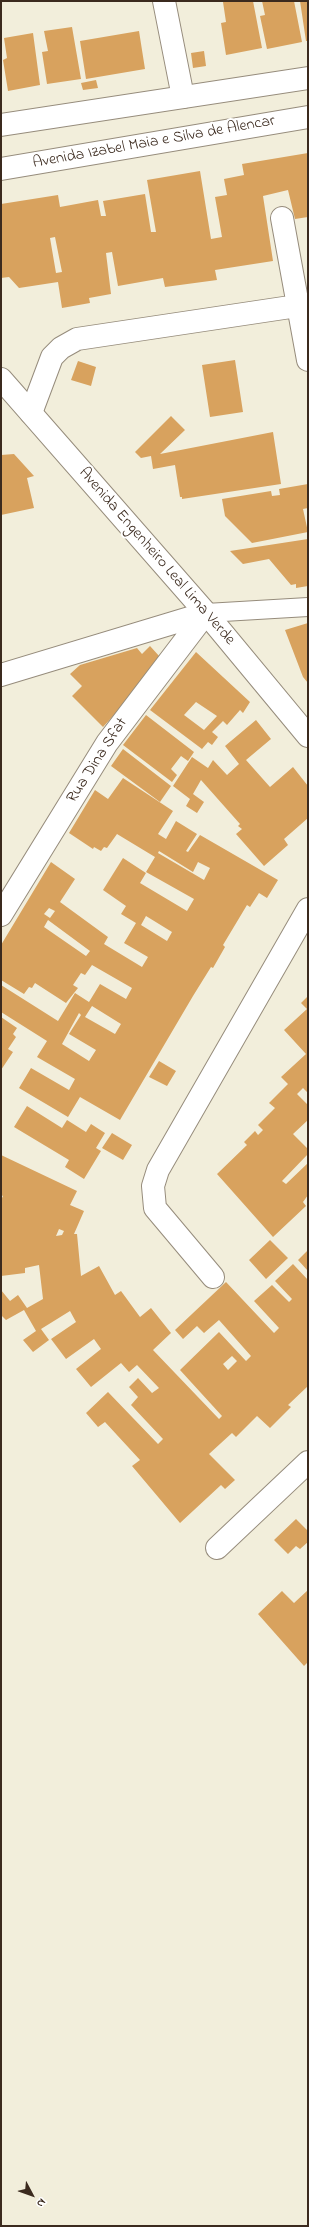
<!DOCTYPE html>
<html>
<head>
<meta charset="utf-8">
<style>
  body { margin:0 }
  #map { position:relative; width:309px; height:2227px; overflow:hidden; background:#f2eedb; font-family:"Indie Flower",sans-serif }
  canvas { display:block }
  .frame { position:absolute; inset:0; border:2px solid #3b2a1e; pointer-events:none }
  .north { position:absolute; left:12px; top:2175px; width:40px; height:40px; -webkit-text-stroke:3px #fff; paint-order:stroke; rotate:131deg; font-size:11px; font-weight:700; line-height:16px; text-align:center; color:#3b2a1e }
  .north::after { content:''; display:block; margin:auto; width:14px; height:18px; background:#3b2a1e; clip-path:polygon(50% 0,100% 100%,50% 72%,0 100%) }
</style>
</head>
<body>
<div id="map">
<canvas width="309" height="2227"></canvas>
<div class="frame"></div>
<div class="north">N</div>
</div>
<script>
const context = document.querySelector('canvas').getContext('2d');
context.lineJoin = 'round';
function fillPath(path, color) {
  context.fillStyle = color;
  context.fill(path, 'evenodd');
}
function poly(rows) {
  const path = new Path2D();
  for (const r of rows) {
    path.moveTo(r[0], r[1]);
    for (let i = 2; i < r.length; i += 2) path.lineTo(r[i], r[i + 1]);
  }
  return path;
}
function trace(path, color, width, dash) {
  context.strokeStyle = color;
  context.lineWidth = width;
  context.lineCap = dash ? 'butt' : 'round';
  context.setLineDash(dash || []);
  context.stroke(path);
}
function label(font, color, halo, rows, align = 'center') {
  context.font = font + ' "Indie Flower",sans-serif';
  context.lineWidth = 4;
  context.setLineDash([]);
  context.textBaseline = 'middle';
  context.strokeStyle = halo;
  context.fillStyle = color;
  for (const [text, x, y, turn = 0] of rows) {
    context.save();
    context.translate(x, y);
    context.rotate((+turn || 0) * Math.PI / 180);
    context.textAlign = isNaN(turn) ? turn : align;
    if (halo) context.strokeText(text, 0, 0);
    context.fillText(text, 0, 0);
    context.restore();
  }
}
fillPath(poly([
  [230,1,253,1,262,48,226,55,221,23,226,22,223,2],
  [262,1,294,1,302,42,267,49,260,16,265,15],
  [300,1,308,1,308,41,306,41],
  [72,27,81,79,47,84,42,52,48,51,44,31],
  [139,31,145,69,86,79,80,41],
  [33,33,40,85,8,91,3,60,7,58,4,38],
  [204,51,206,66,193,68,191,53],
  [96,80,98,88,83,90,81,83],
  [308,153,308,217,295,219,288,190,263,196,273,261,215,270,217,280,165,287,163,278,118,286,112,252,106,253,111,294,89,298,90,303,62,308,58,282,19,288,9,277,1,278,1,204,58,195,60,207,98,200,101,216,106,216,103,201,145,194,151,232,156,232,147,180,200,171,211,239,222,237,215,197,227,195,224,179,244,175,242,164],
  [55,237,62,272,56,273,50,238],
  [235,360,243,412,210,417,202,365],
  [78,361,96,367,91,386,71,380],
  [171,416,185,430,160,454,273,432,281,484,182,499,182,497,180,497,175,465,153,469,151,456,141,458,135,452],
  [14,454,34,476,27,478,34,508,1,515,1,455],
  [308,484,308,508,303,509,308,532,252,543,225,516,222,499,271,491,272,496,280,495,279,489],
  [308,539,308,586,296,588,296,584,291,585,269,559,243,564,230,551],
  [308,623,308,683,303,677,285,630],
  [150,646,160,657,154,663,158,667,103,727,72,696,82,686,70,674,80,665,137,648,142,654],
  [196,652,250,702,243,713,240,710,227,725,223,721,212,732,218,737,212,745,208,742,202,749,150,710],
  [196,702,217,716,204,730,184,715],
  [146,715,194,752,188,761,181,756,171,769,177,775,172,782,123,745],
  [256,720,271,739,246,760,270,787,293,767,308,786,308,818,284,839,288,845,264,866,236,834,242,829,238,826,240,824,201,780,193,794,204,802,197,813,186,806,190,799,173,786,192,757,208,768,213,760,227,775,239,764,225,746],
  [123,749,171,786,160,802,111,766],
  [123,778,173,811,158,834,166,839,176,821,197,834,186,851,188,852,200,835,278,880,267,898,259,893,250,907,247,905,223,945,225,947,213,968,211,967,193,996,120,1120,80,1097,68,1117,19,1088,31,1068,69,1090,75,1079,37,1057,47,1041,1,1012,1,985,58,1021,75,993,89,1002,100,984,126,999,132,988,92,965,85,975,81,973,73,985,78,988,66,1003,35,983,32,988,29,987,24,994,1,980,1,945,51,862,75,879,60,902,108,937,104,944,142,967,148,957,124,943,136,923,121,914,126,906,103,890,123,858,146,873,140,883,187,911,194,899,146,872,155,857,117,834,107,848,104,847,101,851,94,847,93,849,69,833,95,790,108,799],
  [159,851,193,872,198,862,210,868,204,880,158,853],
  [49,908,55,911,50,918,44,914],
  [146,916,172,932,167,941,141,925],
  [48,920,90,951,86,956,44,927],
  [92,1006,121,1024,115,1034,85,1017],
  [79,1013,81,1015,69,1034,96,1050,89,1061,62,1044],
  [308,996,308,1093,303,1088,297,1094,308,1105,308,1120,293,1134,308,1149,308,1154,282,1181,286,1184,308,1163,308,1195,303,1202,306,1206,273,1237,217,1174,247,1145,244,1142,255,1131,258,1135,263,1130,258,1125,275,1108,269,1103,288,1084,281,1077,306,1054,284,1030,307,1009,301,1003],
  [1,1017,17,1028,13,1034,16,1037,8,1049,13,1052,1,1070],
  [159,1061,176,1071,167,1086,149,1077],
  [27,1106,62,1128,67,1120,86,1132,91,1124,105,1133,96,1148,101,1151,84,1179,65,1167,69,1160,14,1127],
  [112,1133,132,1145,123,1160,102,1148],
  [1,1155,77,1191,70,1205,84,1211,74,1234,77,1234,81,1276,99,1266,115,1295,121,1291,140,1317,151,1308,171,1333,153,1350,219,1419,222,1416,180,1370,219,1332,246,1361,251,1356,219,1320,204,1333,197,1326,183,1339,175,1330,226,1282,274,1333,279,1328,254,1301,272,1285,289,1302,292,1299,275,1281,293,1264,308,1280,308,1386,288,1405,291,1407,270,1428,257,1416,236,1437,232,1433,209,1454,235,1480,225,1489,221,1485,180,1523,132,1466,140,1460,105,1422,98,1427,86,1413,108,1392,158,1444,163,1439,131,1405,138,1397,129,1387,138,1378,152,1393,159,1388,137,1365,129,1372,121,1363,91,1387,76,1369,101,1349,94,1339,66,1359,51,1339,76,1322,70,1311,41,1329,49,1340,33,1352,23,1340,36,1331,24,1310,6,1320,1,1315,1,1290,10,1301,18,1295,27,1308,43,1299,39,1265,25,1268,25,1273,1,1276,1,1200,3,1196,1,1195],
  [59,1229,64,1231,62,1235,56,1236],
  [232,1356,237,1361,228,1370,223,1364],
  [270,1240,288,1258,266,1279,249,1260],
  [308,1250,308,1271,298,1260],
  [296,1519,308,1531,308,1542,300,1549,296,1546,288,1554,274,1540],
  [308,1590,308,1662,304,1666,258,1614,282,1591,294,1603]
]), '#d8a25e');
const service = poly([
  [206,613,308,607]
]);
const minor = poly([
  [164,1,183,97],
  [282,218,308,360],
  [31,413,52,357,61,348,77,339,297,306],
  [1,675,206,613],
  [1,915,107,743,206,613],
  [213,1277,155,1208,153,1186,158,1170,308,909],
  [217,1548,308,1462]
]);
const tertiary = poly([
  [1,125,308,78],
  [1,169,308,117],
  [1,379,206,613,308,736]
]);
trace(service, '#968c7c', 20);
trace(minor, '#968c7c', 24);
trace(tertiary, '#968c7c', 24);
trace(service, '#fff', 18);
trace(minor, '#fff', 22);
trace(tertiary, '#fff', 22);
label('16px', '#3b2a1e', '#fff', [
  ["Avenida Izabel Maia e Silva de Alencar",154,143,-10],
  ["Avenida Engenheiro Leal Lima Verde",156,557,49],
  ["Rua Dina Sfat",98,761,-57]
]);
</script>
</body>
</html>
